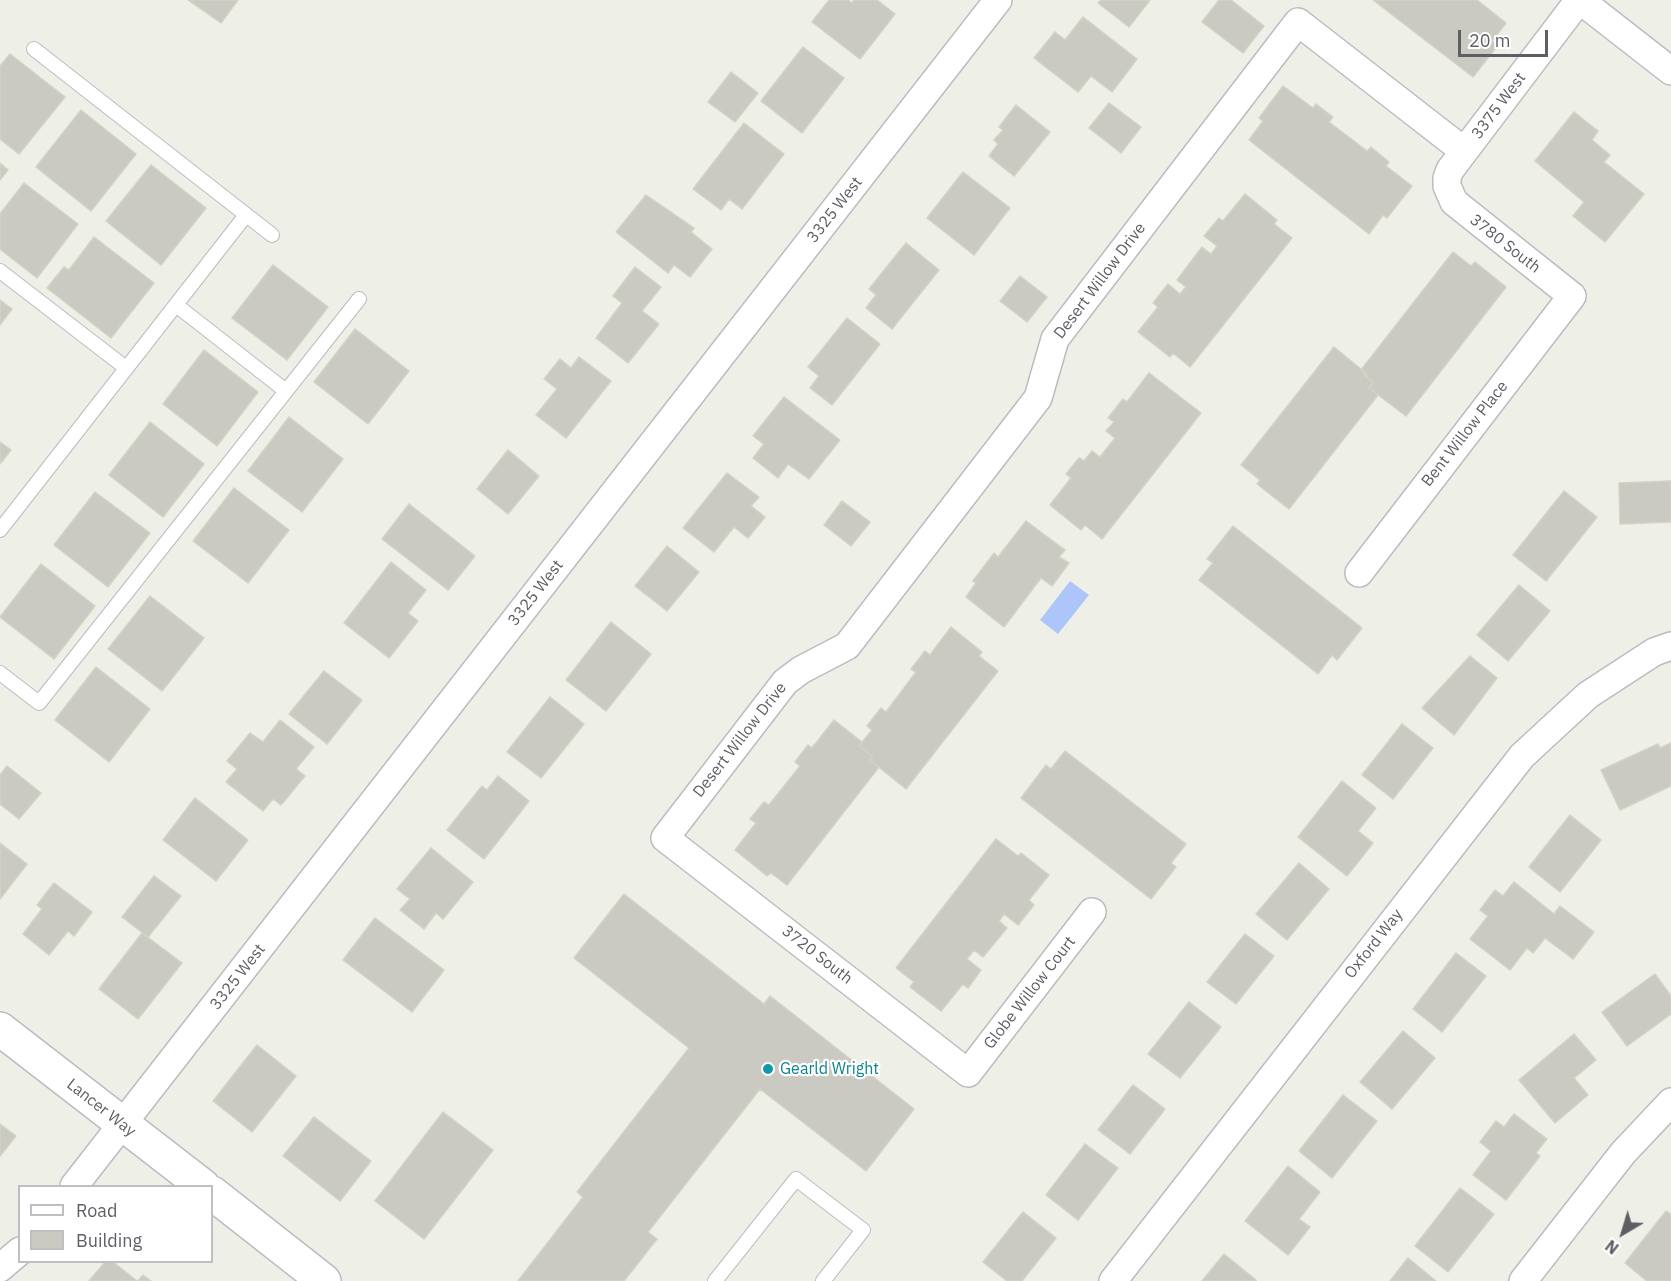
<!DOCTYPE html>
<html>
<head>
<meta charset="utf-8">
<style>
  body { margin:0 }
  #map { position:relative; width:1671px; height:1281px; overflow:hidden; background:#eeefe6; font-family:"IBM Plex Sans",sans-serif }
  canvas { display:block }
  .legend { position:absolute; left:18px; top:1185px; width:195px; height:78px; box-sizing:border-box; background:#fff; border:2px solid #bfbfc1; margin:0; padding:8px 10px; list-style:none; font-size:18px; color:#5e5f65 }
  .legend li { display:flex; align-items:center; gap:12px; height:30px }
  .legend b { width:30px; border:2px solid #bfbfc1 }
  .north { position:absolute; left:1593px; top:1203px; width:60px; height:60px; -webkit-text-stroke:4px #fff; paint-order:stroke; rotate:218deg; font-size:16px; font-weight:700; line-height:24px; text-align:center; color:#5e5f65 }
  .north::after { content:''; display:block; margin:auto; width:21px; height:27px; background:#5e5f65; clip-path:polygon(50% 0,100% 100%,50% 72%,0 100%) }
  .scale { position:absolute; left:1458px; top:30px; width:90px; height:27px; box-sizing:border-box; border:3px solid #5e5f65; border-top:0; padding-left:8px; font-size:18px; line-height:21px; white-space:nowrap; color:#5e5f65; -webkit-text-stroke:4px #fff; paint-order:stroke }
</style>
</head>
<body>
<div id="map">
<canvas width="1671" height="1281"></canvas>
<ul class="legend">
<li><b style="height:8px;background:#fff"></b>Road</li>
<li><b style="height:16px;background:#cac9c2"></b>Building</li>
</ul>
<div class="north">N</div>
<div class="scale">20 m</div>
</div>
<script>
const context = document.querySelector('canvas').getContext('2d');
context.lineJoin = 'round';
function fillPath(path, color) {
  context.fillStyle = color;
  context.fill(path, 'evenodd');
}
function poly(rows) {
  const path = new Path2D();
  for (const r of rows) {
    path.moveTo(r[0], r[1]);
    for (let i = 2; i < r.length; i += 2) path.lineTo(r[i], r[i + 1]);
  }
  return path;
}
function trace(path, color, width, dash) {
  context.strokeStyle = color;
  context.lineWidth = width;
  context.lineCap = dash ? 'butt' : 'round';
  context.setLineDash(dash || []);
  context.stroke(path);
}
function label(font, color, halo, rows, align = 'center') {
  context.font = font + ' "IBM Plex Sans",sans-serif';
  context.lineWidth = 4.5;
  context.setLineDash([]);
  context.textBaseline = 'middle';
  context.strokeStyle = halo;
  context.fillStyle = color;
  for (const [text, x, y, turn = 0] of rows) {
    context.save();
    context.translate(x, y);
    context.rotate((+turn || 0) * Math.PI / 180);
    context.textAlign = isNaN(turn) ? turn : align;
    if (halo) context.strokeText(text, 0, 0);
    context.fillText(text, 0, 0);
    context.restore();
  }
}
fillPath(poly([
  [1070,581,1089,595,1058,634,1040,620]
]), '#adc5f8');
const building = poly([
  [188,0,238,0,221,23,188,0],
  [829,0,848,0,852,3,854,0,877,0,895,14,860,59,812,22,829,0],
  [1101,0,1150,0,1129,27,1098,3,1101,0],
  [1219,0,1231,0,1264,26,1243,53,1202,22,1219,0],
  [1373,0,1477,0,1506,23,1492,41,1498,45,1473,77,1373,0],
  [1083,17,1137,59,1112,92,1091,76,1078,92,1034,58,1055,32,1065,40,1083,17],
  [803,47,844,78,802,133,761,101,803,47],
  [10,54,65,97,19,154,0,139,0,66,10,54],
  [731,72,758,93,735,122,708,102,731,72],
  [1283,86,1313,108,1316,104,1333,117,1329,122,1367,151,1371,147,1389,162,1386,166,1412,186,1387,218,1383,215,1369,234,1249,140,1263,121,1259,118,1283,86],
  [1109,103,1141,127,1121,153,1089,128,1109,103],
  [1016,105,1050,132,1014,176,989,156,998,144,994,140,1003,130,999,127,1016,105],
  [81,110,136,154,91,211,36,167,81,110],
  [1574,112,1598,131,1592,140,1610,155,1604,162,1644,194,1605,242,1573,216,1584,202,1535,161,1574,112],
  [744,123,784,154,742,209,729,199,721,210,693,189,744,123],
  [0,163,8,170,0,180,0,163],
  [151,165,206,208,161,265,106,221,151,165],
  [963,172,1010,208,974,255,927,218,963,172],
  [24,183,78,224,37,278,0,249,0,214,24,183],
  [1245,194,1277,220,1274,224,1292,238,1190,367,1173,353,1170,357,1138,332,1158,307,1153,303,1168,284,1180,294,1186,287,1177,280,1202,247,1211,254,1217,246,1204,236,1219,218,1223,221,1245,194],
  [646,195,694,228,691,232,712,249,690,277,674,265,668,273,616,232,646,195],
  [94,237,154,283,111,338,47,288,64,267,69,270,94,237],
  [906,243,939,270,892,329,866,308,876,295,869,289,906,243],
  [1453,252,1471,266,1475,262,1506,287,1406,416,1369,388,1373,383,1361,370,1453,252],
  [273,265,328,307,287,360,232,318,273,265],
  [635,267,661,287,642,311,659,324,628,363,596,338,622,303,613,296,635,267],
  [1020,276,1047,297,1027,322,1000,301,1020,276],
  [0,300,12,309,0,325,0,300],
  [847,318,880,344,832,405,810,388,819,376,808,367,847,318],
  [355,329,409,371,368,424,314,382,355,329],
  [1334,347,1367,374,1365,376,1373,383,1369,388,1378,395,1289,509,1257,484,1260,480,1241,465,1334,347],
  [204,350,258,392,217,446,163,404,204,350],
  [579,357,611,381,566,438,536,415,557,389,544,379,560,359,571,368,579,357],
  [1149,373,1201,413,1102,539,1085,525,1081,530,1050,505,1071,478,1066,474,1079,458,1084,461,1092,451,1100,457,1115,438,1106,431,1114,422,1108,418,1123,399,1127,402,1149,373],
  [784,397,840,440,809,479,788,464,778,478,753,458,764,444,753,436,784,397],
  [289,417,343,459,302,512,248,471,289,417],
  [150,422,204,464,163,517,109,475,150,422],
  [0,442,11,450,0,464,0,442],
  [508,450,539,476,508,514,477,489,508,450],
  [727,473,759,497,751,506,765,517,748,538,734,527,714,552,683,528,727,473],
  [1671,481,1671,522,1620,524,1619,483,1671,481],
  [234,488,289,530,248,583,193,541,234,488],
  [1564,491,1597,517,1546,581,1513,555,1564,491],
  [95,492,150,533,108,587,54,545,95,492],
  [842,501,870,522,851,546,824,525,842,501],
  [409,504,475,556,448,590,382,539,409,504],
  [1026,521,1065,550,1059,557,1069,563,1052,586,1041,578,1004,627,966,597,976,583,973,581,994,553,998,557,1026,521],
  [1233,526,1362,628,1337,660,1332,655,1318,674,1199,580,1213,563,1207,559,1233,526],
  [667,546,699,572,667,611,635,586,667,546],
  [391,562,426,590,408,613,418,621,389,658,344,623,391,562],
  [41,564,95,606,54,659,0,617,41,564],
  [1519,585,1550,611,1508,661,1477,635,1519,585],
  [150,596,204,638,162,691,108,649,150,596],
  [611,622,651,654,606,711,566,680,611,622],
  [951,627,982,652,979,656,998,671,906,789,870,760,873,757,859,746,872,730,867,726,881,708,886,712,916,672,911,669,925,651,930,655,951,627],
  [1470,656,1497,678,1454,735,1422,708,1470,656],
  [96,667,150,709,109,762,55,720,96,667],
  [324,671,362,700,327,744,289,714,324,671],
  [550,697,584,724,541,778,507,752,550,697],
  [280,720,314,747,296,769,305,776,281,805,273,799,263,811,226,782,237,769,227,761,250,733,263,742,280,720],
  [834,720,862,742,859,746,873,757,870,760,879,767,787,885,771,873,767,876,735,850,756,823,750,819,764,802,769,805,800,766,795,762,808,745,812,748,834,720],
  [1402,724,1433,748,1393,799,1362,775,1402,724],
  [1671,743,1671,786,1620,810,1601,770,1658,744,1660,748,1671,743],
  [1065,751,1186,844,1171,863,1176,867,1151,899,1021,798,1046,765,1051,769,1065,751],
  [7,766,41,793,19,819,0,804,0,775,7,766],
  [498,776,529,801,484,859,447,830,482,786,487,790,498,776],
  [1342,781,1376,808,1358,831,1373,843,1347,876,1298,837,1342,781],
  [195,798,248,840,216,881,163,840,195,798],
  [1570,815,1601,840,1560,892,1529,867,1570,815],
  [996,839,1018,856,1021,853,1049,875,1029,900,1034,905,1018,925,1004,914,999,921,1007,928,983,957,974,950,967,959,981,970,968,988,963,984,941,1011,910,987,914,982,896,968,996,839],
  [0,843,27,864,0,899,0,843],
  [431,848,473,882,443,919,436,913,424,929,400,910,410,899,397,889,431,848],
  [1299,863,1329,889,1287,940,1256,914,1299,863],
  [154,876,181,896,148,937,122,917,154,876],
  [1514,882,1554,914,1560,906,1594,932,1573,959,1545,938,1533,953,1527,948,1510,970,1470,939,1488,916,1480,910,1495,890,1503,896,1514,882],
  [54,883,92,912,74,936,68,931,49,955,23,934,42,909,37,905,54,883],
  [624,894,764,1004,770,996,914,1109,866,1171,760,1089,648,1232,657,1239,624,1281,518,1281,583,1197,577,1192,689,1048,574,958,624,894],
  [375,918,444,970,412,1012,343,960,375,918],
  [142,933,182,963,138,1019,99,989,142,933],
  [1245,934,1274,956,1236,1004,1207,982,1245,934],
  [1456,953,1486,976,1442,1032,1413,1009,1456,953],
  [1655,974,1671,996,1671,1014,1627,1046,1602,1012,1655,974],
  [1189,1002,1221,1027,1180,1078,1148,1054,1189,1002],
  [1403,1031,1435,1058,1392,1109,1360,1082,1403,1031],
  [1574,1034,1596,1060,1574,1078,1588,1095,1555,1123,1519,1080,1574,1034],
  [257,1045,296,1076,252,1132,213,1101,257,1045],
  [1133,1085,1165,1109,1130,1154,1098,1130,1133,1085],
  [1343,1095,1377,1121,1332,1178,1299,1151,1343,1095],
  [443,1112,493,1150,424,1239,375,1201,443,1112],
  [1514,1114,1547,1139,1536,1153,1540,1156,1506,1200,1473,1175,1491,1151,1480,1142,1496,1121,1504,1127,1514,1114],
  [314,1117,371,1161,340,1201,283,1156,314,1117],
  [0,1124,16,1136,0,1156,0,1124],
  [1085,1144,1118,1168,1078,1220,1046,1195,1085,1144],
  [1288,1166,1320,1192,1299,1219,1310,1227,1288,1255,1245,1221,1288,1166],
  [1460,1188,1494,1214,1448,1272,1415,1246,1460,1188],
  [1666,1211,1671,1214,1671,1281,1647,1281,1625,1263,1666,1211],
  [1023,1212,1056,1238,1022,1281,1007,1281,983,1262,1023,1212],
  [1224,1254,1256,1280,1256,1281,1202,1281,1224,1254],
  [1408,1258,1436,1281,1390,1281,1408,1258],
  [105,1262,113,1262,137,1281,89,1281,105,1262],
  [143,1275,151,1281,138,1281,143,1275]
]);
fillPath(building, '#cac9c2');
trace(building, '#d3d2c5', 1.5);
const service = poly([
  [34,49,272,235],
  [0,271,126,368],
  [176,305,286,391],
  [0,530,246,215],
  [0,673,39,703,359,299],
  [715,1281,796,1179,863,1230,823,1281]
]);
const minor = poly([
  [1580,0,1671,71],
  [1359,573,1572,296,1454,202,1447,186,1447,178,1450,170,1579,0],
  [1092,912,968,1073,665,838,785,682,801,670,847,646,1038,398,1055,339,1298,22,1464,151],
  [74,1186,998,0],
  [0,1268,20,1251],
  [1113,1281,1522,756,1588,695,1654,652,1671,646],
  [1523,1281,1623,1153,1671,1102]
]);
const tertiary = poly([
  [0,1029,203,1186],
  [212,1193,324,1281]
]);
trace(service, '#bbbcc1', 16);
trace(minor, '#bbbcc1', 30);
trace(tertiary, '#bbbcc1', 36);
trace(service, '#fff', 14);
trace(minor, '#fff', 27);
trace(tertiary, '#fff', 33);
for (const [x, y, r, color] of [
  [768,1069,6,"#0f9aa8"]
]) {
  const dot = new Path2D();
  dot.arc(x, y, r, 0, 2 * Math.PI);
  context.fillStyle = color;
  context.fill(dot);
  trace(dot, '#fff', 2);
}
label('16px', '#5e5f65', '#fff', [
  ["3375 West",1499,106,-53],
  ["3325 West",835,210,-52],
  ["3780 South",1505,244,38],
  ["Desert Willow Drive",1100,281,-53],
  ["Bent Willow Place",1465,434,-52],
  ["3325 West",536,593,-52],
  ["Desert Willow Drive",740,740,-52],
  ["Oxford Way",1374,944,-52],
  ["3720 South",817,955,38],
  ["3325 West",238,977,-52],
  ["Globe Willow Court",1030,993,-52],
  ["Lancer Way",101,1108,38]
]);
label('16px', '#0d838f', '#fff', [
  ["Gearld Wright",780,1069]
], 'left');
</script>
</body>
</html>
